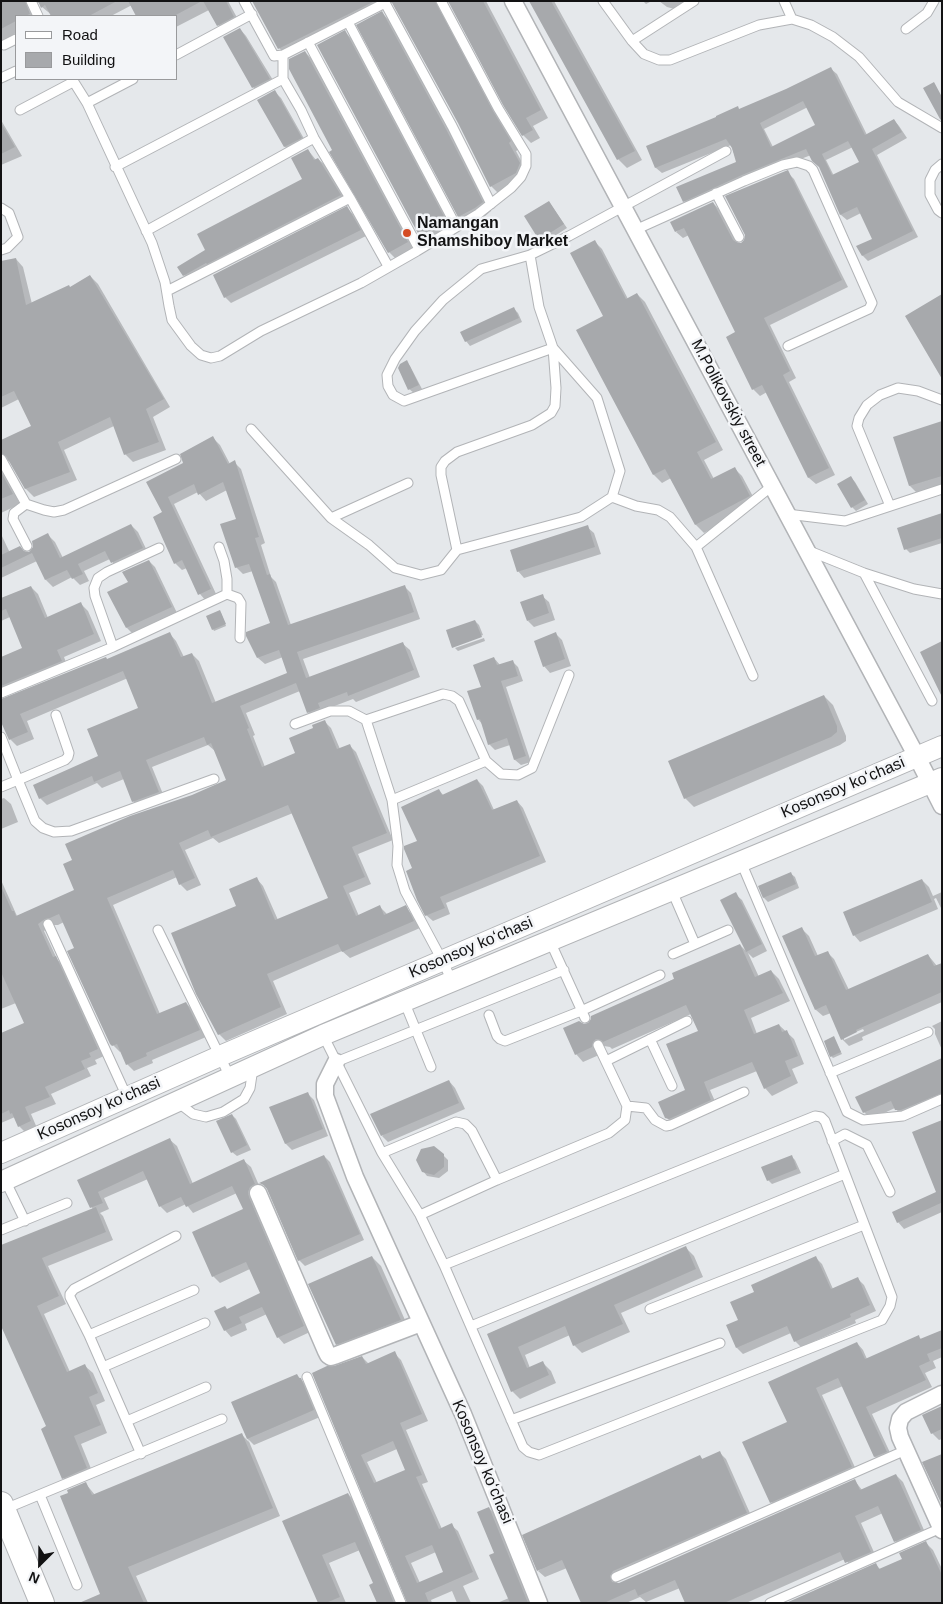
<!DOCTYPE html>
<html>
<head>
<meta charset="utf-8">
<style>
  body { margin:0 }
  #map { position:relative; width:943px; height:1604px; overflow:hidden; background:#e5e8eb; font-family:Helvetica,sans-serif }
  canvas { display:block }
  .frame { position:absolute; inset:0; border:2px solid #121213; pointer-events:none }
  .legend { position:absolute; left:15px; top:15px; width:162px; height:65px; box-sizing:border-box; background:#f3f5f8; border:1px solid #999a9c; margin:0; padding:6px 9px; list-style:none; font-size:15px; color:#121213 }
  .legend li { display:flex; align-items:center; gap:10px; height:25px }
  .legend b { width:25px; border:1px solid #999a9c }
  .north { position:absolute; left:15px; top:1539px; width:50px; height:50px; -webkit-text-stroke:4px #f3f5f8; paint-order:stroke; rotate:203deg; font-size:14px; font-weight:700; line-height:20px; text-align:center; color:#121213 }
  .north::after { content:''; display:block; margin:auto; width:18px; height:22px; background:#121213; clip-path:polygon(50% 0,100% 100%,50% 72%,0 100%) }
</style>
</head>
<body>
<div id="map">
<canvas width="943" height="1604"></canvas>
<div class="frame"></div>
<ul class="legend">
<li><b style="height:6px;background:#fff"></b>Road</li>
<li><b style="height:14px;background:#a7a9ac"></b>Building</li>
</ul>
<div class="north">N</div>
</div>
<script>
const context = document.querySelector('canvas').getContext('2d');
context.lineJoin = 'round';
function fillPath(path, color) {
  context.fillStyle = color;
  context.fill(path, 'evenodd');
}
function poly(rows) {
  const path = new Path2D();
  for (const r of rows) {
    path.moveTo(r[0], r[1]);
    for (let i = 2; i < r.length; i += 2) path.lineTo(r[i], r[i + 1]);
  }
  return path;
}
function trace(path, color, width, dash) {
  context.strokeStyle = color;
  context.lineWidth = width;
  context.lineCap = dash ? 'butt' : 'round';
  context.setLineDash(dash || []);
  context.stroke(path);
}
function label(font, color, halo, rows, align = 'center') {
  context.font = font + ' Helvetica,sans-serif';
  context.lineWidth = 5;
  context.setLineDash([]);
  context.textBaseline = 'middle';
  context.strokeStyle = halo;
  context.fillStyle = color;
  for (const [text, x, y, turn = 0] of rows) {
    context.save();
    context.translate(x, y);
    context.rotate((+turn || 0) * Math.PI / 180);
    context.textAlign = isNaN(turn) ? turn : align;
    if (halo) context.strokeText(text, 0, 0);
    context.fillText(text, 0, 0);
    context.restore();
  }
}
fillPath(poly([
  [1,1,228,1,241,25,226,33,218,25,209,10,176,27,176,16,138,16,132,5,111,16,53,16,42,7,40,2,34,5,35,16,16,16,16,33,1,42],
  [254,1,486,1,548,118,533,126,540,138,531,143,523,135,450,2,446,3,443,13,500,120,518,150,516,151,527,172,524,181,499,194,491,186,459,123,393,3,390,3,287,56,279,48],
  [530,1,554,1,642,160,627,168,618,159],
  [643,1,652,1,646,4],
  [659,1,690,1,678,10,667,7],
  [382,13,391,22,455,139,491,211,484,217,468,225,459,216],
  [240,29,246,36,276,85,260,94,253,87],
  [345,32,354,41,455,231,429,245,421,236],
  [305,52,314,61,416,251,398,261,389,252,333,151],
  [831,69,837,74,867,135,894,120,899,126,907,138,877,155,918,237,868,261,863,256,858,247,874,239,861,213,847,220,841,215,820,167,811,155,748,180,689,207,684,201,737,162,731,145,662,173,656,168,648,147,787,90],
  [808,107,817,126,773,147,764,129],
  [853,147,861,163,834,176,826,160],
  [275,92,281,98,307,144,292,153,285,147,259,100],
  [1,120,22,156,1,165],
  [308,150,316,160,318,159,325,165,347,202,190,282,184,275,207,250,304,180],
  [787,172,794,179,848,287,770,325,796,378,789,382,835,475,816,484,809,478,767,392,760,396,753,389,737,332,689,235,683,238,676,232,713,203,720,210,738,244,742,244],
  [549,202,567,228,544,243,540,239],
  [347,208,353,214,366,236,231,303,225,297],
  [594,241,602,249,628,299,637,294,645,302,723,450,704,460,714,479,734,468,742,476,757,504,704,533,696,525,671,478,662,483,654,475,605,316],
  [16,259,23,267,32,304,70,288,90,276,98,284,170,407,153,417,166,450,133,462,125,454,114,426,64,450,77,480,34,497,26,489,11,461,6,461,3,470,20,504,1,513,1,446,32,427,19,399,1,408,1,318],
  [514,309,518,313,522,322,470,346,466,341],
  [406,362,410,366,422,389,414,393,409,389],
  [942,422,942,486,918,494,910,486,894,438],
  [213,438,220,445,230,464,234,462,241,469,265,543,261,545,271,577,276,582,291,625,404,586,411,593,420,619,303,659,310,678,403,644,410,650,420,677,356,702,353,699,324,710,315,719,308,712,300,691,246,713,255,735,253,736,265,767,297,754,315,729,324,721,331,728,340,749,349,745,356,752,393,840,358,854,371,884,349,893,359,916,380,907,387,914,405,907,412,914,420,928,350,958,342,951,273,981,287,1014,226,1041,219,1034,237,906,257,879,263,886,278,920,330,899,293,813,219,843,213,838,185,850,201,885,187,891,180,884,177,877,113,905,160,1014,186,1003,193,1010,206,1037,152,1060,153,1063,134,1071,127,1064,121,1051,120,1052,111,1043,76,949,64,922,58,925,53,925,44,931,57,959,62,965,104,1056,95,1060,97,1064,87,1068,91,1076,51,1094,56,1104,31,1114,37,1128,26,1133,19,1126,15,1117,1,1123,1,1034,25,1024,16,1003,1,1009,1,880,17,916,75,891,193,796,227,780,215,751,208,745,152,767,165,799,140,808,133,801,124,779,102,788,97,783,47,805,40,798,100,757,140,709,128,678,27,721,34,739,17,746,10,739,2,721,107,660,170,634,176,641,184,657,192,654,199,661,216,703,289,674,283,657,265,664,258,658,271,624,253,571,243,574,236,567,237,520,227,490,206,501,198,492,174,504,217,596,206,601,200,594,187,568,182,570,175,563,154,517,164,513,148,483,184,464],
  [851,478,855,482,868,504,856,511,852,507],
  [942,514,942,543,910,553,906,549],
  [131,525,138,532,149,555,119,570,110,559,84,571,89,581,80,585,72,577,53,587,46,580,37,561,1,578,1,534,10,553,30,553,48,535,55,542,63,558],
  [587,527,594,533,601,554,524,578,518,571],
  [149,561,155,567,177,613,133,634,127,628,130,583],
  [31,587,38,594,48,618,81,604,88,611,101,641,64,657,68,668,6,694,1,699,1,658,24,649,10,617,1,621,1,600],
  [542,596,549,602,555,620,534,627,528,621],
  [221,613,226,626,214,631,213,629],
  [475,621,479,625,483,635,454,646,454,647,448,631],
  [555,633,562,640,571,666,550,673,544,666],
  [484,638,485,641,458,651,455,648],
  [494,658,500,665,513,662,518,667,523,681,506,687,531,762,521,765,515,760,510,745,495,750,489,744,482,724,478,719,483,687],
  [824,696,833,705,846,736,846,741,840,745,694,807,685,798],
  [477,780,483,786,494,810,517,801,523,808,546,862,446,903,450,914,433,921,426,915,414,869,419,842,439,790,444,796],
  [4,798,11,804,18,822,1,829,1,799],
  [790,873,795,877,799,888,768,902,764,898,760,887],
  [922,880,929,887,933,896,942,892,942,910,936,898,934,899,938,909,860,942,854,935],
  [735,894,742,900,767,951,753,958,748,953,759,977,771,971,779,979,790,1001,751,1018,757,1034,779,1025,794,1039,804,1064,792,1069,798,1083,772,1096,765,1088,757,1071,710,1090,718,1108,674,1125,666,1117,687,1090,699,1032,691,1014,612,1049,610,1047,604,1046,600,1050,599,1055,583,1062,576,1054,584,1025,740,945,746,951],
  [802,929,809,936,818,956,827,952,834,959,849,990,928,955,937,966,942,964,942,1002,862,1037,863,1040,849,1046,842,1039,831,1013,823,1016,816,1010],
  [863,1029,864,1031,844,1040,844,1037],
  [942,1021,942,1050,935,1034,935,1029,932,1026],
  [835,1040,842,1054,833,1058,831,1056],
  [942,1059,942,1102,903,1117,895,1108,871,1119,864,1112],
  [449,1081,455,1088,465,1109,388,1142,382,1136],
  [307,1093,314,1100,328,1136,292,1150,286,1144,271,1108],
  [232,1115,236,1119,251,1150,237,1156,232,1152],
  [942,1121,942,1212,904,1229,898,1222,938,1192],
  [170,1140,177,1146,193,1184,244,1161,251,1167,261,1190,310,1332,284,1344,278,1337,267,1314,245,1324,247,1330,231,1337,225,1330,227,1310,262,1294,250,1269,220,1283,213,1276,244,1210,237,1193,193,1213,186,1204,167,1213,160,1206,148,1179,104,1198,109,1209,100,1213,103,1216,113,1240,48,1266,66,1304,44,1314,70,1372,85,1366,93,1373,105,1401,96,1405,107,1433,81,1444,94,1476,71,1486,63,1478,48,1427,1,1247,93,1210,79,1181],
  [443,1155,448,1160,448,1171,439,1178,427,1176,423,1171],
  [324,1156,330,1162,364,1240,305,1266,299,1260,269,1190,262,1184],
  [791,1156,795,1160,801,1173,772,1184,768,1180],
  [686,1248,694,1256,703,1277,621,1313,630,1332,582,1353,574,1345,570,1335,525,1355,530,1368,543,1363,551,1371,556,1383,520,1399,512,1391,488,1334],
  [372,1257,381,1266,409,1329,346,1353,337,1344],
  [816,1258,822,1264,833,1289,858,1279,864,1285,876,1311,855,1320,856,1323,801,1347,795,1341,791,1333,743,1354,737,1348,728,1326,740,1320],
  [942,1332,942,1357,933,1361,936,1368,925,1373,932,1387,872,1414,893,1459,882,1463,875,1457,843,1386,822,1395,858,1474,778,1509,771,1502,788,1423,770,1383,857,1343,863,1350,867,1359,918,1336,922,1340],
  [394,1353,401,1360,428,1421,406,1430,428,1482,422,1484,442,1529,451,1525,458,1531,479,1579,463,1586,471,1603,457,1603,452,1591,431,1600,432,1603,408,1603,313,1374,362,1357,369,1364],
  [397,1449,407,1470,377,1483,367,1462],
  [436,1552,445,1572,420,1583,411,1563],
  [297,1375,307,1386,320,1417,254,1445,248,1439,280,1516,136,1576,148,1603,89,1603,102,1594,86,1484,95,1495,242,1435,249,1442,232,1403],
  [942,1408,942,1439,939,1440,932,1433],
  [719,1452,726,1459,753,1520,620,1578,615,1586,855,1481,862,1490,896,1475,903,1482,927,1537,902,1548,895,1541,883,1513,861,1523,877,1559,853,1569,845,1559,746,1603,686,1603,680,1588,646,1602,640,1597,626,1603,582,1603,567,1568,545,1577,538,1571,700,1456,703,1460],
  [348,1494,356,1502,398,1603,378,1603,374,1583,360,1550,329,1563,346,1603,319,1603,284,1522],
  [489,1508,496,1515,531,1603,497,1603,509,1598,496,1553],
  [926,1543,933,1550,942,1569,942,1603,788,1603,876,1565,881,1570,903,1560]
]), '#0003');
fillPath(poly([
  [1,1,25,1,30,14,25,16,16,16,16,21,1,29],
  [38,1,117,1,89,16,51,16,45,5,41,8],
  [128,1,202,1,174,16,136,16],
  [203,1,226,1,234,17,217,26],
  [252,1,375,1,278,49],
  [391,1,435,1,493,111,511,141,509,143,520,163,516,173,490,187,458,123],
  [448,1,483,1,541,110,526,118,533,130,522,136,503,105],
  [529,1,551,1,635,151,617,160],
  [382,11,446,129,483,202,475,208,458,217,356,25],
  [240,28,270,79,252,88,223,37],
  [345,30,447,222,420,237,317,45],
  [305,51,408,242,388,253,329,152,332,150,289,69,289,59],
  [831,67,865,135,894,119,902,132,872,149,913,231,862,256,856,246,872,239,857,207,840,215,819,167,812,161,806,149,742,175,683,202,676,187,736,162,732,148,726,139,655,168,646,146,716,117,716,116,738,106,739,109,786,89],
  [803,101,815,125,771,147,760,123],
  [848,141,859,162,832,175,822,154],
  [934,82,942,97,942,121,940,119,923,88],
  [275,90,302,138,284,147,257,100],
  [1,123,15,147,1,154],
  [308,149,314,160,318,158,341,195,207,264,206,263,183,276,177,267,205,250,197,234,302,179,291,158],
  [788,170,842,280,764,318,790,371,783,375,829,468,808,478,762,385,752,390,726,337,735,332,684,228,675,232,670,222,713,202,733,240,736,242,741,243,744,240,745,235,725,196],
  [549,201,564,224,539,240,524,216],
  [347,206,361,230,224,298,213,275],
  [595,240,626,299,637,293,716,442,697,452,711,479,735,467,750,496,695,525,665,469,653,475,576,330,603,316,570,253],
  [16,258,26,305,69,285,70,287,90,275,164,399,146,409,159,442,124,455,110,417,58,442,70,472,25,489,6,456,1,453,1,440,31,426,14,391,1,397,1,261],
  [942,294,942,379,905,316],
  [514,307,519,318,465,342,460,332],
  [407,360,419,385,408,390,398,368,400,364],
  [942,421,942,476,909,486,893,437],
  [213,436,228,464,235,460,259,537,255,538,267,575,270,574,288,625,405,585,414,612,297,652,306,678,403,642,414,670,348,696,347,692,318,703,320,708,307,713,296,683,240,706,249,728,247,729,262,767,295,753,289,738,313,728,312,725,325,720,337,749,350,744,387,833,352,847,365,877,343,886,356,916,380,905,384,915,406,905,414,921,342,952,338,944,267,974,281,1007,218,1035,196,994,171,933,236,906,229,889,257,877,275,920,328,898,288,805,211,837,208,830,179,843,195,878,179,885,173,870,107,898,157,1014,186,1002,200,1030,146,1053,147,1056,126,1065,117,1044,112,1046,110,1044,67,951,74,948,59,914,50,918,45,919,38,924,53,957,56,956,98,1049,89,1053,91,1057,81,1061,85,1069,45,1087,50,1097,25,1107,31,1121,18,1127,12,1113,10,1114,9,1110,1,1114,1,1033,24,1023,1,972,1,886,12,911,14,911,16,916,74,890,63,864,72,860,65,844,130,816,192,795,226,780,211,743,207,745,204,737,146,760,159,792,132,802,120,771,94,782,92,776,39,799,33,785,98,756,87,729,138,708,123,671,20,714,28,732,9,740,1,722,1,699,106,657,107,659,170,632,181,657,192,653,212,703,287,673,279,650,257,658,246,636,246,632,270,623,249,564,235,568,220,524,236,519,223,482,198,495,194,484,168,497,211,589,198,595,182,560,174,564,153,517,162,512,146,482,183,463,180,454],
  [1,472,13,494,1,499],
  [851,476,865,500,851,508,837,484],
  [942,513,942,538,904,550,897,528],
  [131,524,143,548,111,563,105,551,78,564,83,574,72,579,67,570,45,580,32,553,1,568,1,555,20,546,24,551,29,552,33,547,32,541,48,533,60,558],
  [588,525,595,547,517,572,510,550],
  [149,560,172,607,126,628,107,592,128,582,122,572],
  [31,586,45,618,81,602,94,634,57,650,62,661,1,686,1,657,22,648,6,609,1,611,1,598],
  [543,594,549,613,527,621,520,602],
  [220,610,226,624,212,630,206,616],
  [475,620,482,637,452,648,446,630],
  [556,632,565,659,543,667,534,641],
  [942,641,942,697,920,652],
  [494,657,497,665,513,660,518,676,501,681,526,756,514,760,507,738,488,745,480,719,477,720,467,691,481,687,473,665],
  [824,695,837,726,837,732,831,737,684,799,668,761],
  [477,779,492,810,517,800,540,856,440,897,445,908,425,916,417,900,406,871,412,868,404,849,404,846,417,841,401,807,439,789,442,795],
  [791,872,796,884,763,898,758,886],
  [922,879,932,902,853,936,843,912],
  [736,892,762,944,746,952,720,900],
  [802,927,815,956,828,951,846,990,928,954,934,966,942,963,942,992,856,1030,857,1032,841,1040,826,1005,815,1010,782,936],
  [740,944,755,977,771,970,783,993,744,1010,754,1034,779,1024,782,1032,787,1030,798,1056,785,1061,791,1076,764,1089,752,1062,704,1082,711,1100,669,1119,665,1118,658,1102,685,1090,666,1044,698,1031,686,1005,603,1042,601,1040,596,1039,593,1042,592,1047,575,1055,563,1028,579,1021,584,1024,588,1023,591,1019,591,1016,674,979,672,973],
  [834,1036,841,1052,830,1057,824,1041],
  [942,1058,942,1093,901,1110,895,1110,891,1101,863,1113,855,1097],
  [449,1080,459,1103,381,1136,370,1114],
  [308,1092,323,1129,285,1144,269,1107],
  [232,1114,247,1145,231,1153,216,1121],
  [942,1120,942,1204,941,1203,897,1223,892,1212,936,1192,912,1132],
  [170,1138,190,1184,244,1159,255,1184,250,1187,248,1192,249,1197,304,1326,277,1338,262,1307,239,1317,242,1323,224,1331,214,1311,225,1306,227,1309,260,1293,246,1262,212,1277,192,1232,243,1209,232,1186,186,1207,181,1197,159,1207,143,1171,98,1192,103,1203,90,1208,77,1180],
  [434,1146,444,1154,444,1167,434,1175,422,1172,416,1160,421,1149],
  [324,1155,360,1234,298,1261,267,1189,264,1185,259,1183],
  [792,1155,797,1169,767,1181,761,1167],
  [96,1207,106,1232,42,1258,59,1296,37,1306,67,1372,85,1364,98,1393,89,1397,101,1425,74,1436,87,1468,62,1479,41,1429,46,1426,1,1326,1,1245],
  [686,1246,696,1269,614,1305,623,1324,573,1346,565,1326,518,1347,527,1368,543,1361,549,1375,511,1392,487,1334],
  [372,1256,401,1320,336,1345,308,1284],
  [816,1256,831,1289,858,1277,870,1305,850,1314,851,1317,794,1342,787,1326,736,1348,726,1325,738,1320,730,1302,754,1292,751,1285],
  [942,1330,942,1348,927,1354,930,1361,919,1366,926,1380,866,1407,887,1452,874,1457,838,1378,816,1388,852,1467,770,1503,742,1442,787,1422,768,1382,857,1342,865,1359,919,1335,920,1339],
  [395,1351,422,1414,400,1423,422,1475,416,1477,439,1529,452,1523,473,1572,425,1593,429,1603,407,1603,312,1373,327,1366,334,1366,362,1356,366,1364],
  [393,1441,405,1470,374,1483,361,1455],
  [432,1545,443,1572,417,1583,405,1556],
  [297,1374,299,1378,301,1378,314,1410,247,1439,231,1402],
  [942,1406,942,1429,931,1434,922,1415],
  [242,1433,273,1508,128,1567,144,1603,79,1603,100,1594,60,1496,68,1493,67,1490,86,1482,92,1495],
  [720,1451,747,1513,613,1571,610,1576,612,1582,619,1583,855,1479,860,1490,896,1474,921,1530,894,1542,878,1506,855,1516,871,1552,845,1563,840,1552,724,1603,685,1603,675,1580,638,1596,635,1589,604,1603,581,1603,562,1560,537,1571,522,1535,700,1455,702,1459],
  [942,1454,942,1505,922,1462],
  [348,1493,394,1603,377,1603,369,1585,373,1583,355,1542,322,1555,340,1597,326,1603,318,1603,282,1521],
  [489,1507,528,1603,510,1603,489,1555,494,1553,477,1512],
  [926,1541,942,1575,942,1603,786,1603,876,1563,879,1569,902,1559,899,1553]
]), '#a7a9ac');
const service = poly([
  [31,1,38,16],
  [244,1,274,56,283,55],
  [384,1,452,126,491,204],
  [603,1,632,41,644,54,659,60,670,60,759,25,792,19,811,25,833,37,859,57,898,102,942,128],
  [784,1,792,19],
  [385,3,283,55,283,79,301,110,314,138,350,198,388,266],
  [348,22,456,226],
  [906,29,927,13,934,1],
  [632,41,694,1],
  [308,42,419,249],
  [4,45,16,39],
  [176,55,252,14],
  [1,78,16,71],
  [72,79,87,103,152,243,165,282,169,306,172,320,191,346,201,355,211,358,220,356,261,331,361,283,417,251,478,214,511,188,521,177,526,166,526,154,498,108,441,1],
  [87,103,133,79],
  [20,110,73,82],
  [942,164,935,170,930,180,930,195,938,210,942,213],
  [115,167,283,79],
  [716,193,739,237],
  [1,208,9,213,18,237,7,248,1,250],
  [635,230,744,181,783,165,797,162,809,166,813,170,872,303,869,309,788,346],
  [146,231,314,138],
  [167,291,350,198],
  [251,429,331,518,369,545,395,568,421,575,441,570,457,550,441,475,441,467,445,461,457,452,532,425,551,413,555,406,556,388,553,348,539,307,530,255,569,236,726,151],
  [1,459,26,504,44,510,54,512,64,510,176,459],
  [612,497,636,506,658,510,670,517,696,547,753,676],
  [26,504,14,513,13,519,27,546],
  [890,506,857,426,859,418,867,405,880,395,898,388,918,391,942,400],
  [787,514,845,521,942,489],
  [331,518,408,483],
  [219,547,224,561,227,579,227,594],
  [696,547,772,486],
  [457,550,581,517,612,497,620,471,597,398,553,348,404,401,393,395,388,386,387,375,395,359,415,331,443,300,481,269,530,255],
  [807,550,864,573,914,589,942,594],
  [864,573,932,701],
  [113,647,95,596,94,588,98,578,107,572,159,548],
  [1,693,113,647,227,594,238,598,241,603,240,638],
  [56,715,69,753,68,757,65,760,18,780,35,821,43,828,54,832,71,831,214,779],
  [295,724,330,711,349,711,366,720],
  [1,737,18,780,1,787],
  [392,800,486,761],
  [741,862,847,1112,863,1120,903,1116,942,1099],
  [672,891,695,944],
  [48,924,127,1097],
  [158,930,230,1077],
  [550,941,585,1018],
  [673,954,728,930],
  [452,981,442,960,405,891,397,865,398,846,392,800,366,720,443,694,452,696,459,701,486,761,501,774,518,775,532,768,569,675],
  [404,1001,431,1067],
  [489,1015,497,1036,500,1039,505,1041,581,1011,660,975],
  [323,1035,382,1153,420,1215,444,1265,523,1447,529,1452,539,1455,882,1320,890,1306,892,1297,825,1121,821,1117,815,1116,444,1265],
  [650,1039,672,1086],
  [606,1061,687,1021],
  [336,1062,564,970],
  [830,1073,928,1032],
  [176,1101,193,1114,206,1117,223,1112,244,1099,250,1088,253,1068],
  [627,1106,646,1108,655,1120,666,1126,671,1125,744,1092],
  [832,1141,845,1134,867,1145,890,1192],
  [382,1153,456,1122,465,1124,472,1131,497,1180],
  [5,1180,25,1221],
  [420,1215,497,1180,609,1133,625,1120,627,1106,598,1045],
  [1,1230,67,1203],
  [650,1309,864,1225],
  [471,1326,845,1174],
  [89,1335,194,1290],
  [103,1367,205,1323],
  [307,1377,401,1603],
  [511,1420,720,1343],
  [127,1421,206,1387],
  [141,1454,89,1335,70,1297,70,1294,74,1289,176,1236],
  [40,1495,77,1585],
  [5,1509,222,1419],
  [616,1577,906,1450],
  [770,1603,941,1528]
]);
const minor = poly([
  [513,1,917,757,942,806],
  [336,1062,325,1084,325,1096,355,1177,463,1414,539,1603],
  [258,1193,326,1351,328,1355,331,1357,334,1356,421,1323],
  [942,1394,906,1412,900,1419,898,1428,900,1437,942,1530]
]);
const tertiary = poly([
  [1,1153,220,1056,942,746],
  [1,1182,323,1035,942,778]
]);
const secondary = poly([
  [1,1504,42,1603]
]);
trace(service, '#b2b4b7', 11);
trace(minor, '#b2b4b7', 19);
trace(tertiary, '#b2b4b7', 22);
trace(secondary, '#b2b4b7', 26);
trace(service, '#fff', 9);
trace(minor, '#fff', 16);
trace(tertiary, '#fff', 20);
trace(secondary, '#fff', 24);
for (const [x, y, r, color] of [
  [407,233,5,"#d54c24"]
]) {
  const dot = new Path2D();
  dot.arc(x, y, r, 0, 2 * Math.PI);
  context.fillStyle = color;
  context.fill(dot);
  trace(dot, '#f3f5f8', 2);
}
label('bold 16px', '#121213', '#f3f5f8', [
  ["Namangan",417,224],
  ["Shamshiboy Market",417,242]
], 'left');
label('16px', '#121213', '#f3f5f8', [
  ["M.Polikovskiy street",728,403,62],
  ["Kosonsoy koʻchasi",843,788,-23],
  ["Kosonsoy koʻchasi",471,948,-23],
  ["Kosonsoy koʻchasi",99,1109,-24],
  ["Kosonsoy koʻchasi",482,1462,67]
]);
</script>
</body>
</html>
